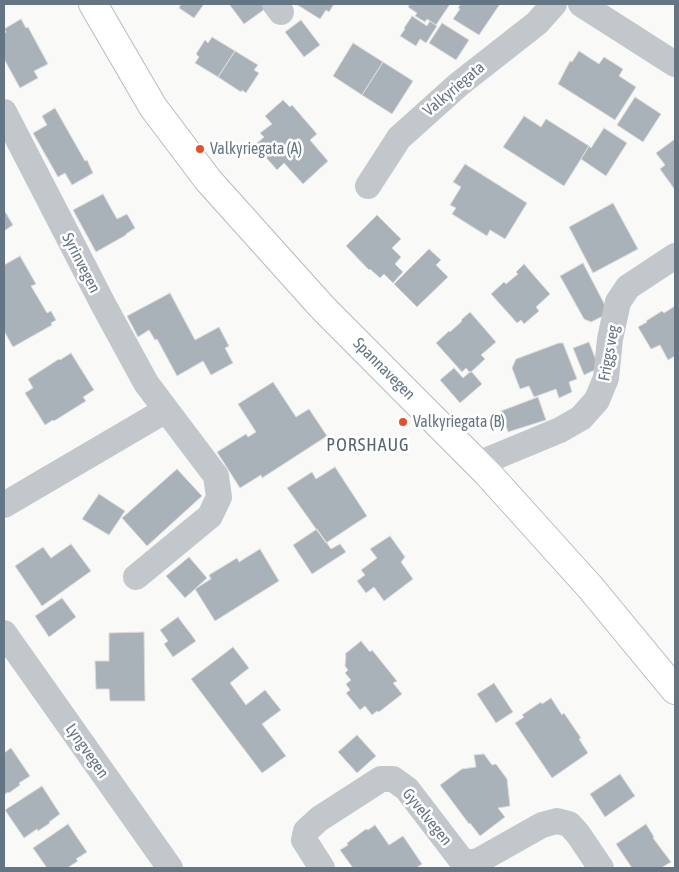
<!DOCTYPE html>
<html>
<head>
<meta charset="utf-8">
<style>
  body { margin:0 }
  #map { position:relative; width:679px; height:872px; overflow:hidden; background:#f9f9f7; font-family:"Asap Condensed",sans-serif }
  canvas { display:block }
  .frame { position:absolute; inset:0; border:5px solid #647683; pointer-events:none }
</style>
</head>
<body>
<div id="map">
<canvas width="679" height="872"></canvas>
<div class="frame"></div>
</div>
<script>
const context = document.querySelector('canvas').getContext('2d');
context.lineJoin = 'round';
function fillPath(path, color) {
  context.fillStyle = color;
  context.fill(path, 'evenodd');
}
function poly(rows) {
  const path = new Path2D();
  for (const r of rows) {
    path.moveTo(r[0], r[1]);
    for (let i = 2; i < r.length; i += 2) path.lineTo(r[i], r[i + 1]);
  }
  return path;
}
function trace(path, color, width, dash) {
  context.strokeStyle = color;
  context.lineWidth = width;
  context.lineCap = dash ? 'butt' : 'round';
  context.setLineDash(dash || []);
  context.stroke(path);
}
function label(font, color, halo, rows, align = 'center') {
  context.font = font + ' "Asap Condensed",sans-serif';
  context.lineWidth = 5;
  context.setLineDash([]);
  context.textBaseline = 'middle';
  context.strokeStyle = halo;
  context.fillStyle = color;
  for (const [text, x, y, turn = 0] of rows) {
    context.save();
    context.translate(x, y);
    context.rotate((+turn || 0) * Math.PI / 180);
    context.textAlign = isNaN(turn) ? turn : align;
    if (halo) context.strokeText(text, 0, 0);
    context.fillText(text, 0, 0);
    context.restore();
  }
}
const building = poly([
  [181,4,204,4,194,18,179,8,181,4],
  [229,4,262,4,265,9,244,24,229,4],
  [296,4,334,4,329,12,326,10,320,19,296,4],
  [410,4,450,4,436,25,427,19,425,22,415,16,417,13,408,7,410,4],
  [461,4,500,4,479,35,453,19,460,9,458,8,461,4],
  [412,16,427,26,430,21,437,26,426,43,420,39,416,46,400,36,405,29,404,28,412,16],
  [21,19,26,28,28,27,48,64,34,71,38,78,20,88,4,59,4,33,6,32,4,29,21,19],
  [301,20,320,45,304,57,285,32,301,20],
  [442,23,469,40,456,60,429,43,442,23],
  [212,37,235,51,218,77,195,63,199,57,196,54,205,40,208,43,212,37],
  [353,43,383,62,362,95,333,76,353,43],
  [235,51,258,65,254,70,259,73,246,93,242,90,241,92,218,77,235,51],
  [579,51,599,64,604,57,623,69,619,76,636,87,615,120,558,84,570,61,572,62,579,51],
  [383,62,413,81,392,114,362,95,383,62],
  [635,97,661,114,643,142,617,125,635,97],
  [283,100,290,107,292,105,317,134,310,140,328,161,303,184,284,163,277,170,255,145,264,137,260,133,272,124,265,116,283,100],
  [55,108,85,161,87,160,93,173,72,185,65,173,58,177,33,133,47,125,42,116,55,108],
  [524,116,541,127,546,119,589,146,564,186,503,147,524,116],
  [604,128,627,143,606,176,581,159,589,146,591,148,604,128],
  [675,139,675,190,660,169,665,165,656,153,675,139],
  [465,164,527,203,505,239,490,230,487,236,452,214,456,208,450,205,461,187,453,182,465,164],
  [103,194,117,219,127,214,135,228,126,234,126,235,96,252,73,210,103,194],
  [613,203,638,249,593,273,569,227,613,203],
  [4,210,13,225,4,231,4,210],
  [377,215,401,239,392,248,401,257,395,264,403,272,393,283,384,274,380,278,370,269,369,270,346,246,377,215],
  [429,249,441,260,436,265,448,277,417,307,394,284,429,249],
  [20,256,36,284,31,286,47,313,51,311,56,320,51,323,52,325,13,347,4,331,4,265,20,256],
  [583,263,609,313,591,322,584,319,560,276,583,263],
  [524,264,550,294,536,307,539,311,524,324,521,320,517,323,491,294,504,282,506,284,518,274,516,272,524,264],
  [170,293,195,340,219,327,229,346,225,348,233,363,211,375,203,361,177,376,157,339,155,340,149,330,138,337,127,316,170,293],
  [675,306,675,356,668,360,660,345,651,349,638,327,647,322,646,321,662,311,664,313,675,306],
  [470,312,496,342,481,355,485,359,470,373,466,368,462,372,436,343,449,331,450,332,462,321,461,320,470,312],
  [589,342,599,368,584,375,573,348,589,342],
  [559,343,563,343,577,379,569,382,572,392,559,398,556,389,534,397,529,386,520,389,512,368,516,359,559,343],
  [71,353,94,390,83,397,86,401,54,421,53,420,45,425,25,393,33,388,28,379,59,359,60,360,71,353],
  [454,368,463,378,471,371,482,384,460,403,440,380,454,368],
  [273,382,296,417,309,409,327,436,262,478,261,475,240,488,217,452,246,434,248,437,256,432,238,404,273,382],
  [538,397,546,420,508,432,501,411,538,397],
  [335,467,367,516,326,543,287,488,312,472,316,479,335,467],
  [177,469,202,496,147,546,122,518,177,469],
  [99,494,125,511,109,535,82,519,99,494],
  [317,529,331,549,340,544,346,552,312,574,293,545,317,529],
  [390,536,405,557,401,562,413,579,384,601,374,587,366,593,357,581,365,575,361,570,377,558,370,549,390,536],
  [71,544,91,571,42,606,15,566,43,547,51,558,71,544],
  [260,549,279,581,215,621,195,589,211,579,209,575,237,558,239,562,260,549],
  [189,557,207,578,185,598,166,576,189,557],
  [62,598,76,617,49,637,35,616,62,598],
  [178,617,196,641,173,657,164,644,168,641,160,630,178,617],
  [144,632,145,701,110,701,109,689,96,689,95,661,109,661,109,633,144,632],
  [361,641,370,652,372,650,397,681,393,683,402,694,379,712,377,711,372,715,365,706,360,710,346,693,350,690,346,684,351,680,345,673,348,670,345,666,346,655,345,654,361,641],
  [233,647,249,668,230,683,246,705,265,690,281,710,262,724,286,756,262,773,191,679,233,647],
  [494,683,513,712,496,723,477,694,494,683],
  [551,698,562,715,564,713,581,738,579,739,588,753,552,778,515,723,524,717,522,715,541,702,542,704,551,698],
  [357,735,376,756,357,773,338,752,357,735],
  [11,748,30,776,19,783,20,785,9,793,8,792,4,795,4,753,11,748],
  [484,754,492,765,496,764,507,779,510,806,498,808,505,817,480,836,470,823,469,824,440,785,462,769,476,767,474,755,484,754],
  [620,774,635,796,605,817,590,794,620,774],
  [42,786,60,814,49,822,50,823,38,831,37,829,24,838,5,810,42,786],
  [68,824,87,852,76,859,78,861,67,868,47,868,33,848,68,824],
  [646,824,654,837,653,838,671,862,661,868,632,868,616,844,646,824],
  [375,825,389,845,403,836,422,864,416,868,353,868,340,850,348,845,347,843,366,829,368,830,375,825]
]);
fillPath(building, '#a9b2b9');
trace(building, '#dbdbd9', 1);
const secondary = poly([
  [93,4,153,107,208,180,322,307,488,474,590,587,675,690]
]);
trace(secondary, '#b5bbc0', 30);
trace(poly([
  [275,4,281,12],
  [581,4,675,64],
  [4,112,103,304,146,383,216,476,219,497,210,516,136,577],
  [368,186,399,138,458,85,537,23,554,4],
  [478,464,560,430,581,418,597,400,606,378,610,339,618,302,628,287,675,256],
  [4,505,166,410],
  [4,633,170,868],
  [322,868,304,840,306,831,319,819,381,779,393,779,407,789,459,857,465,863,478,861,542,825,557,821,569,824,578,834,601,868]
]), '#c2c7cb', 26);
trace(secondary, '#fff', 28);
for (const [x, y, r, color] of [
  [200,149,5,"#e74f29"],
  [403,422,5,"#e74f29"]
]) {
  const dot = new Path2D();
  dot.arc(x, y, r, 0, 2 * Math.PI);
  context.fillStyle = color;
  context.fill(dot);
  trace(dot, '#fff', 2);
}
label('16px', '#647683', '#fff', [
  ["Valkyriegata",454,89,-40],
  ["Syrinvegen",81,263,63],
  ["Friggs veg",609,353,-80],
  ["Spannavegen",384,369,45],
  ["Lyngvegen",87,751,55],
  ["Gyvelvegen",427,817,51]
]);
label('16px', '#647683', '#fff', [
  ["Valkyriegata (A)",210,149],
  ["Valkyriegata (B)",413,422]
], 'left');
context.letterSpacing = '1px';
label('18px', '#56646d', '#fff', [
  ["PORSHAUG",368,445]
]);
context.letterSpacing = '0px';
</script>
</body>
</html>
